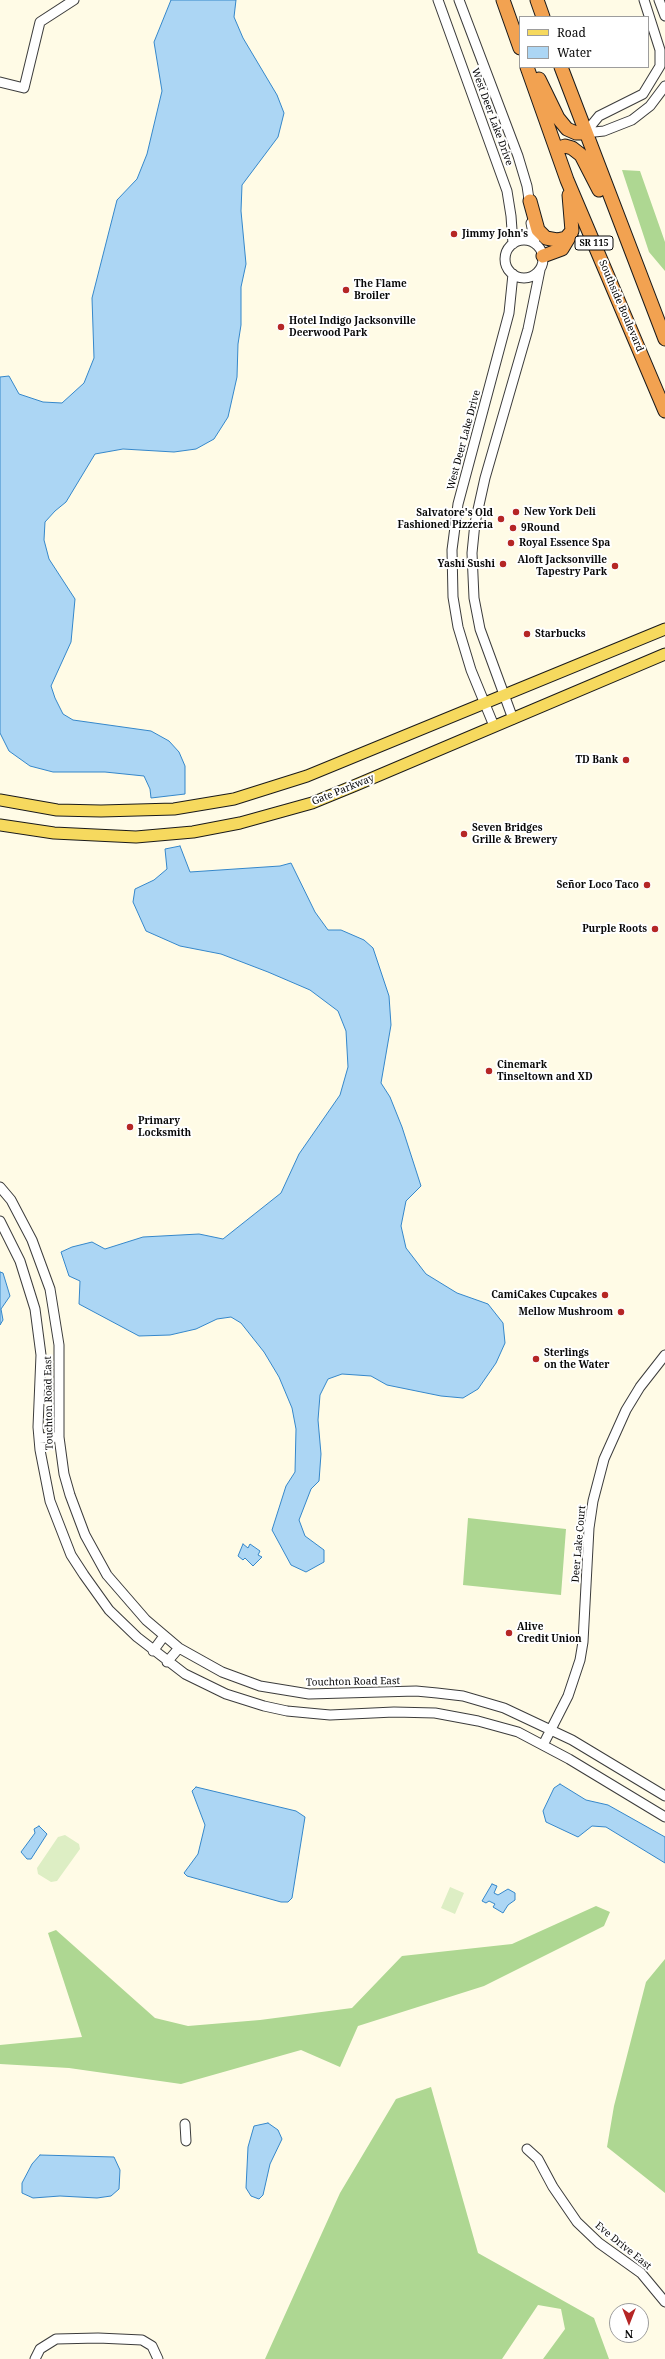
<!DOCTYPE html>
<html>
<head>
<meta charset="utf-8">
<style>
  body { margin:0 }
  #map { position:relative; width:665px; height:2359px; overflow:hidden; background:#fffbe6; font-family:"Noto Serif",serif }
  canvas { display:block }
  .legend { position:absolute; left:519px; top:16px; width:130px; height:52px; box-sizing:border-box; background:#fff; border:1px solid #9d9d9d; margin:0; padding:5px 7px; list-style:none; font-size:12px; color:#090909 }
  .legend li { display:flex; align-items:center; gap:8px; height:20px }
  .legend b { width:20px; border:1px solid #9d9d9d }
  .north { position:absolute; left:609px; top:2303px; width:40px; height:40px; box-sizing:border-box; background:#fff; border:1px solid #9d9d9d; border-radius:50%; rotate:180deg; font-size:11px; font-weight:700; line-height:16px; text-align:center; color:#090909 }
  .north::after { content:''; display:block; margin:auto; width:14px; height:18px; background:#b52625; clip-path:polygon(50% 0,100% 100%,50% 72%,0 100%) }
</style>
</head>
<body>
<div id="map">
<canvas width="665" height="2359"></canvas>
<ul class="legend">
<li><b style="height:5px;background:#f6d95e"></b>Road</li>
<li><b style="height:11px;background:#acd6f4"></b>Water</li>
</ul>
<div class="north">N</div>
</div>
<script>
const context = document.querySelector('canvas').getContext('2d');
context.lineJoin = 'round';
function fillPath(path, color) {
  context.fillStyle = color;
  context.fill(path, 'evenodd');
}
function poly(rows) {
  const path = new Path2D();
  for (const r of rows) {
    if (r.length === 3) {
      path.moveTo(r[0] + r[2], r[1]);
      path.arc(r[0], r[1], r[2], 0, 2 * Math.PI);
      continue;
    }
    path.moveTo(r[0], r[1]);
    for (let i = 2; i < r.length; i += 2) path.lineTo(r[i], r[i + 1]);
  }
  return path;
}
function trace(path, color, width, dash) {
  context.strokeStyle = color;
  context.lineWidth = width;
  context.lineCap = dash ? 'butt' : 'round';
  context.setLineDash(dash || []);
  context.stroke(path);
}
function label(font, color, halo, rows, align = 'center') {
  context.font = font + ' "Noto Serif",serif';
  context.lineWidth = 4;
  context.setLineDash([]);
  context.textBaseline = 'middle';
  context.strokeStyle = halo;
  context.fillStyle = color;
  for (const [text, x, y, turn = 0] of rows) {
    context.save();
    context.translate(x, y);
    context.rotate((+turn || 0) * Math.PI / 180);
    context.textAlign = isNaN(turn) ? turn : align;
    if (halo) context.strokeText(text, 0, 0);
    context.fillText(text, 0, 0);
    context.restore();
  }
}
fillPath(poly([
  [622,170,640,171,665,242,665,271,649,252],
  [468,1518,566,1529,561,1595,463,1585],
  [596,1906,610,1912,604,1926,484,1986,358,2026,340,2067,301,2050,181,2084,69,2068,0,2064,0,2045,82,2037,48,1933,56,1930,155,2018,188,2026,260,2020,352,2008,402,1956,512,1944],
  [665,1959,665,2193,607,2147,614,2106,646,1982],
  [431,2087,478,2253,594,2318,609,2359,543,2359,565,2329,561,2309,538,2305,502,2359,265,2359,340,2193,396,2099]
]), '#aed792');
fillPath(poly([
  [65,1835,79,1844,80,1849,57,1881,51,1882,38,1874,37,1868,58,1837],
  [450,1887,464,1893,455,1914,441,1908]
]), '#ddeec4');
const water = poly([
  [171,0,236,0,234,17,243,38,277,95,284,113,278,137,242,185,241,211,246,264,241,287,241,325,238,344,237,377,228,417,214,439,196,449,174,452,123,449,95,454,66,502,55,511,45,522,44,540,49,559,75,599,71,642,51,686,55,698,63,714,73,720,151,731,169,741,179,752,185,766,185,794,151,798,150,789,144,776,105,772,53,772,30,766,9,751,0,733,0,377,9,376,19,394,43,402,62,403,84,383,94,358,92,298,117,200,137,179,147,154,162,91,154,42,171,0],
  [180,846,190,872,280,866,291,863,315,912,328,930,341,930,364,940,373,948,389,996,391,1025,381,1083,390,1097,402,1127,421,1186,406,1201,401,1226,406,1248,426,1274,457,1293,488,1304,503,1323,505,1343,496,1363,478,1389,463,1398,441,1396,387,1385,371,1376,342,1374,328,1379,320,1395,318,1420,321,1454,319,1481,311,1489,299,1520,305,1536,324,1550,324,1562,306,1572,291,1565,272,1530,286,1486,295,1472,296,1429,292,1408,279,1377,264,1352,241,1323,231,1317,217,1319,196,1329,170,1335,139,1336,79,1304,80,1281,69,1276,61,1252,72,1247,92,1242,105,1249,143,1237,199,1234,223,1239,281,1193,299,1154,340,1095,348,1067,346,1031,338,1011,310,990,268,972,221,954,180,946,146,931,133,902,135,889,154,880,167,869,165,849,180,846],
  [0,1272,3,1273,10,1296,1,1309,3,1320,0,1325,0,1272],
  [243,1544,248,1548,250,1544,260,1551,258,1555,262,1557,253,1566,245,1558,243,1560,238,1556,243,1544],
  [560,1784,586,1800,608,1805,665,1837,665,1863,606,1827,592,1826,578,1837,546,1822,543,1811,554,1788,560,1784],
  [196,1787,296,1811,305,1817,292,1898,288,1902,281,1902,187,1876,184,1873,198,1854,205,1825,192,1791,196,1787],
  [39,1826,47,1834,31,1859,27,1859,21,1852,35,1833,34,1829,39,1826],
  [492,1884,497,1886,494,1893,498,1895,508,1889,515,1893,515,1900,508,1905,503,1913,493,1907,495,1904,489,1901,486,1903,482,1901,492,1884],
  [268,2123,278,2130,282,2139,270,2164,263,2195,259,2199,251,2196,246,2188,248,2147,254,2126,268,2123],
  [40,2155,114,2157,120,2170,119,2189,111,2196,97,2198,60,2196,33,2198,22,2193,22,2183,32,2164,40,2155]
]);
fillPath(water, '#acd6f4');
trace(water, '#3587ca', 1);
const minor = poly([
  [438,0,507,191,511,216,513,244],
  [459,0,518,156,527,186,530,206],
  [659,0,665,16],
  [0,82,24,88,40,22,74,0],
  [585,133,599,116,643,94,660,66,660,50,644,0],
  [585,133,604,131,632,120,650,106,665,86],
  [531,223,535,243],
  [524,259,19],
  [513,719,480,629,474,598,472,553,475,523,485,478,528,329,540,270],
  [494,726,471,670,458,627,453,597,452,550,458,504,509,313,513,274],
  [0,1187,11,1200,32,1240,50,1289,59,1345,59,1437,64,1474,70,1495,85,1535,107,1575,146,1620,179,1648,222,1672,260,1686,309,1694,416,1691,437,1693,463,1696,504,1708,572,1740,665,1796],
  [0,1221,20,1261,35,1309,41,1355,38,1427,40,1450,50,1501,71,1555,84,1575,109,1610,137,1637,185,1674,226,1694,264,1706,287,1711,330,1715,394,1712,435,1713,478,1721,518,1732,569,1759,665,1817],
  [39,1438,59,1437],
  [153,1651,164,1636],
  [167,1662,179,1648],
  [543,1745,568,1696,580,1660,583,1642,589,1528,593,1501,604,1459,626,1410,640,1387,665,1355],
  [185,2124,186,2141],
  [527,2149,538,2159,553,2187,577,2222,599,2243,641,2273,665,2302],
  [35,2359,40,2349,56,2339,98,2338,142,2340,152,2346,158,2359]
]);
const major = poly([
  [0,800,57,810,101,811,174,809,234,799,307,776,665,629],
  [0,825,54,833,136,837,193,832,240,823,312,803,356,785,665,654]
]);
const highway = poly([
  [503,0,520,48],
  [537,0,543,17],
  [527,67,567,180,665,411],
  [561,67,665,339],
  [539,79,558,118,567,129,576,133,585,133],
  [556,149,565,146,572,148,581,155,599,190],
  [530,201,538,230,546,238,557,240,566,238,572,231,569,195],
  [543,256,562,249,571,234]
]);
trace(minor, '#3c3c3c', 11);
trace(major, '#1a1a1a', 13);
trace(highway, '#1a1a1a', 15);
trace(minor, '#fff', 9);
trace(major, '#f6d95e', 11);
trace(highway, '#f2a251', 13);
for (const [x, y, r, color] of [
  [454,234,4,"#b52625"],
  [346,290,4,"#b52625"],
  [281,327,4,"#b52625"],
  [516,512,4,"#b52625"],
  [501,519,4,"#b52625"],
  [513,528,4,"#b52625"],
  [511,543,4,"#b52625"],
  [503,564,4,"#b52625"],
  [615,566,4,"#b52625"],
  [527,634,4,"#b52625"],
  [626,760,4,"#b52625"],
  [464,834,4,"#b52625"],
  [647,885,4,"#b52625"],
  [655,929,4,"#b52625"],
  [489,1071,4,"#b52625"],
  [130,1127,4,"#b52625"],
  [605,1295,4,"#b52625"],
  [621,1312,4,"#b52625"],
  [536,1359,4,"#b52625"],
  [509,1633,4,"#b52625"]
]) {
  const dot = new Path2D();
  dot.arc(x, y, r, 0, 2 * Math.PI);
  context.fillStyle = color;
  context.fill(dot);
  trace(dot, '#fff', 1.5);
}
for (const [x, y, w] of [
  [594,243,38]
]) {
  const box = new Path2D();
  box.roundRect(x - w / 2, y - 7, w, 14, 3);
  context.fillStyle = '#fff';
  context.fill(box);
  trace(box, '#090909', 1);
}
label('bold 9px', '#090909', null, [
  ["SR 115",594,243]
]);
label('10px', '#090909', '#fff', [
  ["West Deer Lake Drive",492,117,70],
  ["Southside Boulevard",621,306,67],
  ["West Deer Lake Drive",464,440,-75],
  ["Gate Parkway",343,790,-22],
  ["Touchton Road East",49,1403,-91],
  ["Deer Lake Court",579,1544,-85],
  ["Touchton Road East",353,1682,-1],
  ["Eve Drive East",623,2246,39]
]);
label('bold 10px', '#090909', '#fff', [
  ["Jimmy John's",462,234],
  ["The Flame",354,284],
  ["Broiler",354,296],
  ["Hotel Indigo Jacksonville",289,321],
  ["Deerwood Park",289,333],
  ["New York Deli",524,512],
  ["Salvatore's Old",493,513,"right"],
  ["Fashioned Pizzeria",493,525,"right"],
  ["9Round",521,528],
  ["Royal Essence Spa",519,543],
  ["Aloft Jacksonville",607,560,"right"],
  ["Tapestry Park",607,572,"right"],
  ["Yashi Sushi",495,564,"right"],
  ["Starbucks",535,634],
  ["TD Bank",618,760,"right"],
  ["Seven Bridges",472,828],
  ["Grille & Brewery",472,840],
  ["Señor Loco Taco",639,885,"right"],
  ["Purple Roots",647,929,"right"],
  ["Cinemark",497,1065],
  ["Tinseltown and XD",497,1077],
  ["Primary",138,1121],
  ["Locksmith",138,1133],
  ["CamiCakes Cupcakes",597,1295,"right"],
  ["Mellow Mushroom",613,1312,"right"],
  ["Sterlings",544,1353],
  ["on the Water",544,1365],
  ["Alive",517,1627],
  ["Credit Union",517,1639]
], 'left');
</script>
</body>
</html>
